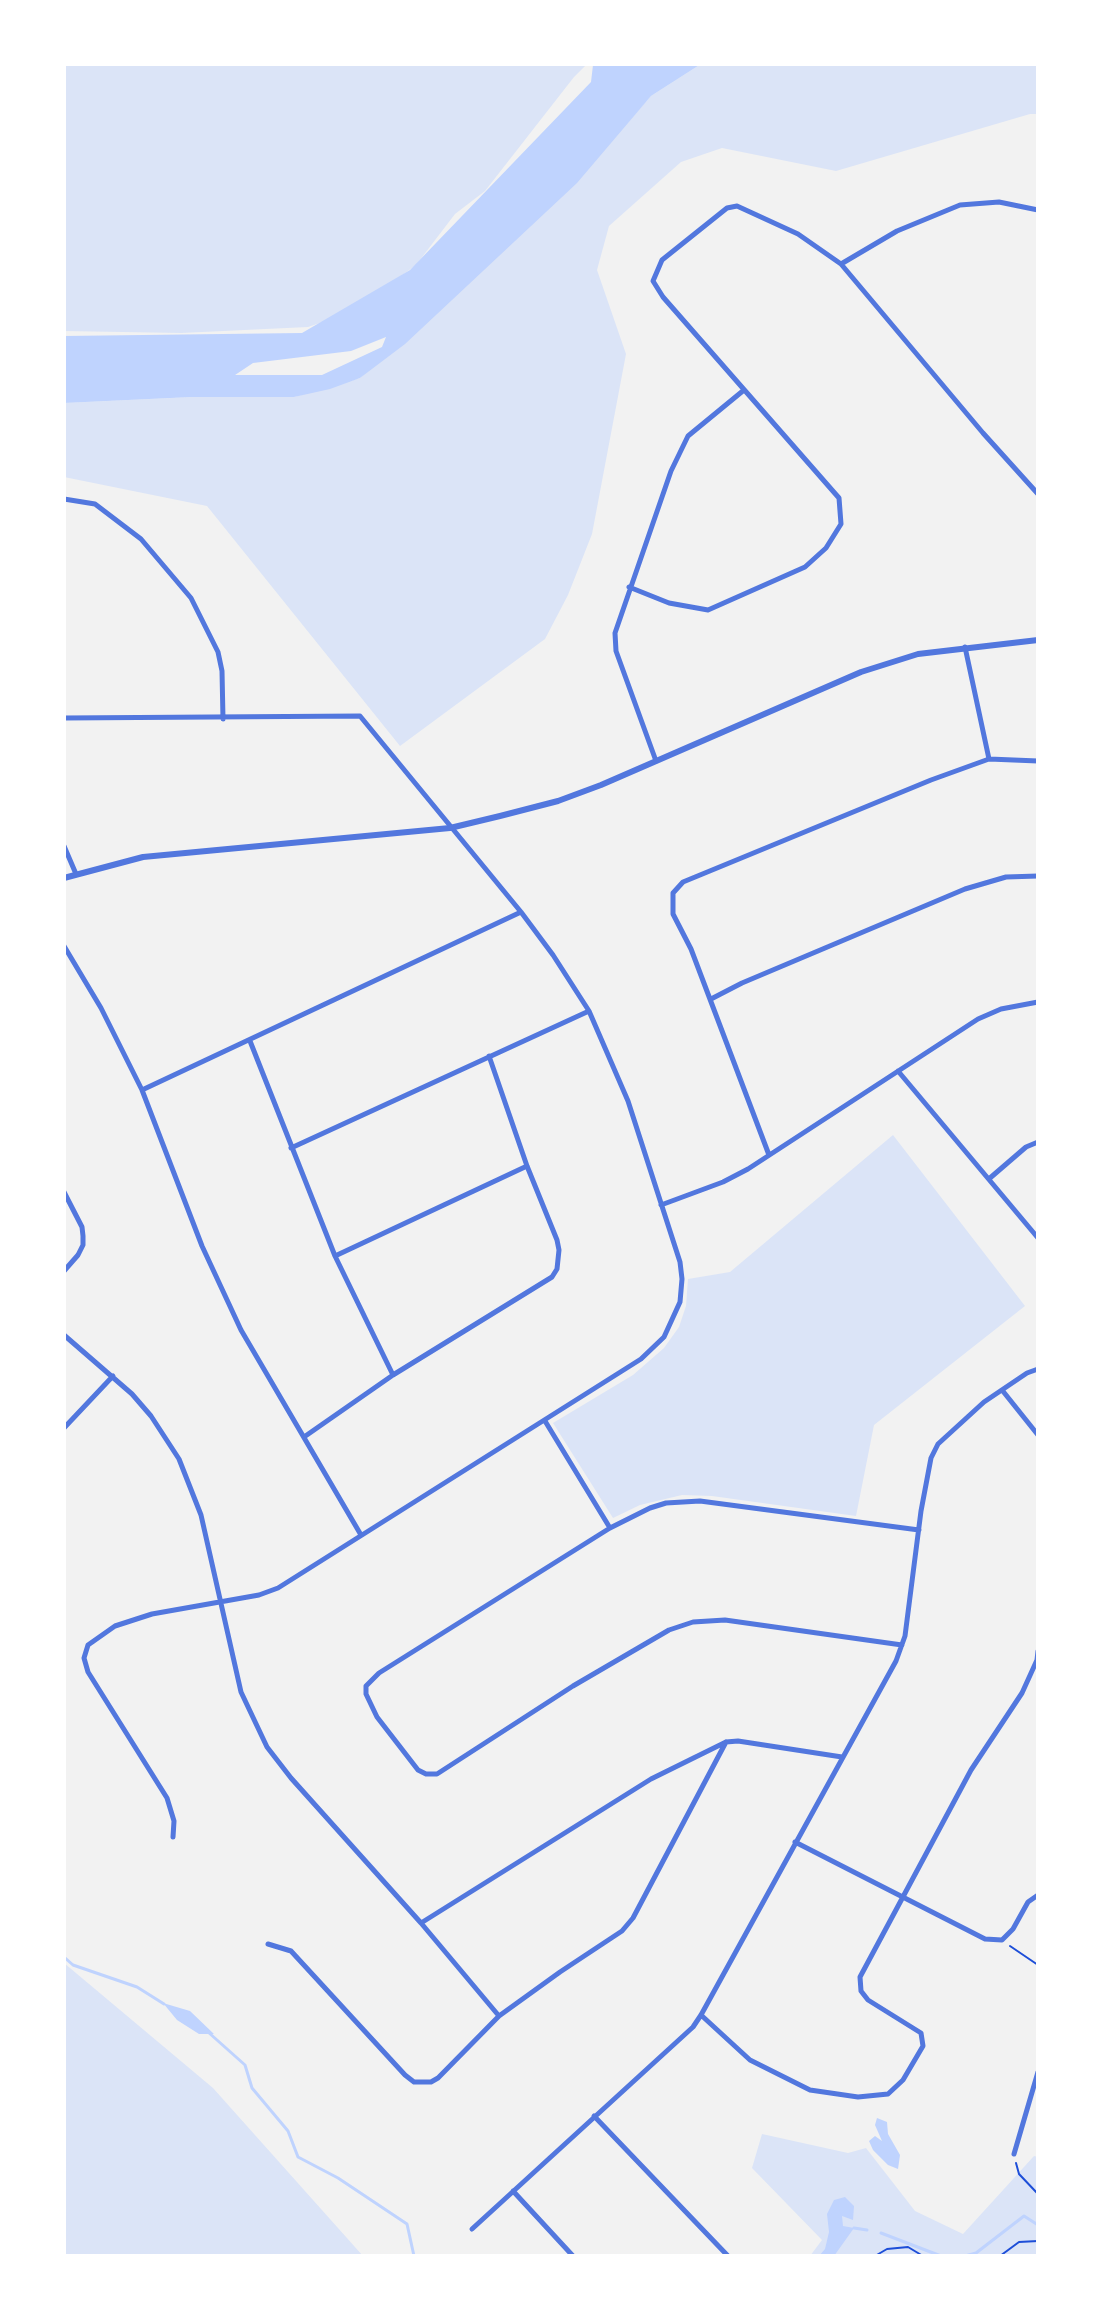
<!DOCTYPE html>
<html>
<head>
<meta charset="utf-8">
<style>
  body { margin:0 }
  #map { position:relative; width:1102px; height:2320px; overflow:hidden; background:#f2f2f2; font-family:"Work Sans",sans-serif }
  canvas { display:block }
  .frame { position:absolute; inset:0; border:66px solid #fff; pointer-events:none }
</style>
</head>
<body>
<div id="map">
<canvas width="1102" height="2320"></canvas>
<div class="frame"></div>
</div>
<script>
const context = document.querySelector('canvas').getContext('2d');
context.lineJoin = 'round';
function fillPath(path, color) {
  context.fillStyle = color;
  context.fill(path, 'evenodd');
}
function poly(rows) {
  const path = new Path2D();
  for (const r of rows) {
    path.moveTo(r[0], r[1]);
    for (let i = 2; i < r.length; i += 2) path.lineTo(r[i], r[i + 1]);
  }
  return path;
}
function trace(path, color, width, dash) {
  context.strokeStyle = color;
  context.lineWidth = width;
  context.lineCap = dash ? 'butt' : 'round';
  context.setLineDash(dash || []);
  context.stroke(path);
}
fillPath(poly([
  [64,64,587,64,574,77,485,191,455,214,416,265,352,312,308,327,181,333,64,331],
  [701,64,1038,64,1038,114,1030,114,836,171,722,148,681,162,609,226,597,270,626,354,592,534,568,595,545,639,400,746,207,506,64,477,64,403,192,397,294,397,360,378,622,128,651,96],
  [893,1135,1025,1306,874,1425,856,1516,712,1496,682,1495,640,1505,613,1518,553,1423,633,1375,664,1348,679,1327,686,1306,688,1279,730,1272],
  [64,1963,213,2088,363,2256,64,2256],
  [762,2134,848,2153,866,2148,915,2211,963,2234,1034,2156,1038,2157,1038,2256,810,2256,822,2240,752,2168]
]), '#dbe4f7');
fillPath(poly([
  [701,64,651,96,577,183,405,344,360,378,330,389,294,397,192,397,64,403,64,336,302,333,410,270,591,82,593,65],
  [386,337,382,347,322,375,235,375,253,363,351,351],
  [163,2003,190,2011,214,2034,199,2034,177,2020],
  [877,2118,887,2122,888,2134,900,2155,898,2169,888,2165,873,2150,869,2141,875,2136,882,2141,875,2125],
  [845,2197,854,2206,853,2220,842,2216,843,2226,854,2228,834,2256,819,2256,825,2249,829,2232,827,2214,834,2200]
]), '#bfd3fe');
trace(poly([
  [64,1957,73,1965,137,1987,164,2004],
  [208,2032,245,2065,252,2088,288,2131,298,2157,338,2178,407,2224,414,2256],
  [854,2228,867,2230],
  [881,2233,941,2256],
  [965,2256,976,2253,1024,2216,1038,2225]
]), '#bfd3fe', 3);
trace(poly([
  [1010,1946,1038,1965],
  [1016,2163,1019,2174,1038,2194],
  [454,2255,455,2256],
  [875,2256,887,2249,908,2247,923,2256],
  [1000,2256,1019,2242,1038,2241]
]), '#1d4ed8', 2);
trace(poly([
  [841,264,897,231,960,205,999,202,1038,210],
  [64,499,95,504,141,539,191,598,218,652,222,671,223,719],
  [629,587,669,603,708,610,805,567,826,548,841,524,839,498,663,297,653,281,662,260,727,208,737,206,798,234,841,264,983,433,1038,494],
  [965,647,989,759],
  [64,718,360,716,521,912,553,955,589,1011,628,1101,680,1262,682,1279,680,1302,664,1337,641,1359,278,1588,259,1595,152,1614,115,1626,88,1645,84,1658,88,1672,167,1798,174,1821,173,1837],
  [656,761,616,651,615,633,671,471,688,436,744,390],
  [64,846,76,874],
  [64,946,101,1008,142,1090,202,1246,241,1330,361,1535],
  [711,999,742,983,965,889,1006,877,1038,876],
  [250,1041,335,1256,393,1375],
  [898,1071,1038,1238],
  [142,1090,521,912],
  [291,1148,589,1011],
  [769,1155,691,949,673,914,673,893,683,882,931,780,989,759,1038,761],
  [990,1178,1026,1147,1038,1142],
  [64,1192,82,1227,83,1236,83,1245,78,1255,64,1271],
  [661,1205,723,1182,748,1169,978,1019,1001,1009,1038,1002],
  [335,1256,527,1166],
  [64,1335,132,1394,151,1416,179,1459,201,1515,241,1692,267,1747,291,1778,421,1923,499,2016],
  [1002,1390,1038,1435],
  [545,1421,610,1528],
  [64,1428,113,1376],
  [304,1437,393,1375,552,1277,557,1269,559,1250,557,1240,527,1166,489,1056],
  [902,1645,725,1620,693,1622,669,1630,573,1686,437,1774,426,1774,418,1770,377,1717,366,1694,366,1686,379,1673,610,1528,650,1508,666,1503,700,1501,919,1530],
  [795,1842,985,1939,1002,1940,1013,1929,1028,1902,1038,1895],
  [421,1923,651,1779,726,1742,738,1741,842,1757],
  [268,1944,291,1951,405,2075,414,2082,431,2082,438,2078,499,2016,560,1972,622,1931,633,1918,726,1742],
  [701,2015,750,2060,810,2090,858,2097,888,2094,903,2080,923,2046,921,2033,868,2000,861,1991,860,1977,971,1770,1022,1693,1037,1660,1038,1651],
  [594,2116,728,2256],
  [1014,2154,1038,2072],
  [513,2191,573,2256],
  [472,2229,693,2027,701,2015,896,1661,905,1636,921,1511,931,1458,938,1444,984,1402,1027,1373,1038,1369]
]), '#5277de', 5);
trace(poly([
  [64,878,143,857,450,828,500,816,558,801,601,785,861,672,918,654,1038,640]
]), '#5277de', 6);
</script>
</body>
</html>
